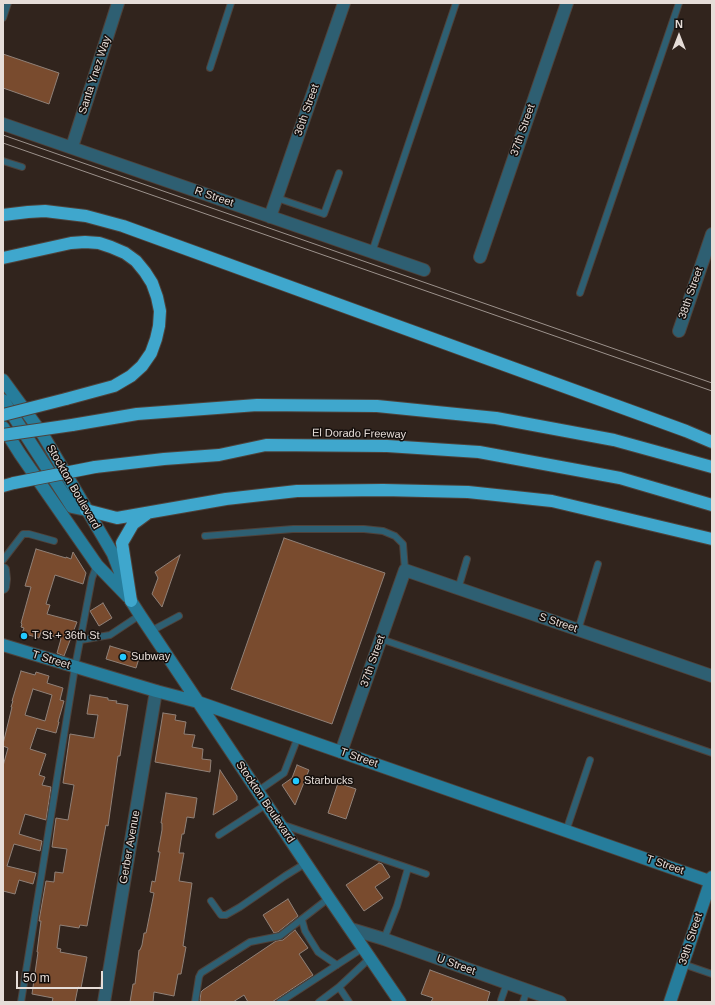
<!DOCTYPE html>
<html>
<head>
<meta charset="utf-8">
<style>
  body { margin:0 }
  #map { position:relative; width:715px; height:1005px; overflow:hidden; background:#31241d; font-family:Arial,sans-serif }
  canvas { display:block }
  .frame { position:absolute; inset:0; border:4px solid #e6ddd8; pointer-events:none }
  .north { position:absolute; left:659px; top:16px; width:40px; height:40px; -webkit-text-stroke:3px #150f0c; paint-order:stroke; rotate:0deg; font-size:11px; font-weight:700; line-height:16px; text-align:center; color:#e6ddd8 }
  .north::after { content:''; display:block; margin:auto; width:14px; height:18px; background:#e6ddd8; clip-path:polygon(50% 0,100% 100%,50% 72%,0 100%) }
  .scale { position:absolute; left:16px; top:971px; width:87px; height:18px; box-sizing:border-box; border:2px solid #e6ddd8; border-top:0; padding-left:5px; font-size:12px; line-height:14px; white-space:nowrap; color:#e6ddd8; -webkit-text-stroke:3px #150f0c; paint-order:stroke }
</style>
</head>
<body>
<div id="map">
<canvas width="715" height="1005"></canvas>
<div class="frame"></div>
<div class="north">N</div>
<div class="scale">50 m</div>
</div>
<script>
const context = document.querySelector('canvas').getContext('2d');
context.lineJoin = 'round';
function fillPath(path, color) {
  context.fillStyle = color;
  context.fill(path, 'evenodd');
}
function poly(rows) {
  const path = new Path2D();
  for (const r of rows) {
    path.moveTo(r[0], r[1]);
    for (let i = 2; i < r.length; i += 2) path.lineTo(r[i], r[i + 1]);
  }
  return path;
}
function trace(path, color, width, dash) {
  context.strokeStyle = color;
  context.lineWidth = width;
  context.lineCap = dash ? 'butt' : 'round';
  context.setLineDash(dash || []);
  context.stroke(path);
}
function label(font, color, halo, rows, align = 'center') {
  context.font = font + ' Arial,sans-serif';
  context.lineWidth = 3;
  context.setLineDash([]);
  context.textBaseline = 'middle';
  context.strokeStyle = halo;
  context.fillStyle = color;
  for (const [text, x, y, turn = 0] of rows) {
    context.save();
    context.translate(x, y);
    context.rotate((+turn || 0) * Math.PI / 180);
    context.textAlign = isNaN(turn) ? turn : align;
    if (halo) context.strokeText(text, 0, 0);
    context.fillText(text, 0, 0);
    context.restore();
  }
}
const building = poly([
  [3,54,59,73,49,104,3,88,3,54],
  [284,538,385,573,332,724,231,689,284,538],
  [36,549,66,558,66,557,71,559,73,552,86,573,83,584,55,575,46,604,50,605,47,614,77,622,64,656,57,653,61,639,41,632,39,638,22,633,24,628,21,627,22,624,21,623,31,587,25,586,36,549],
  [180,555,162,607,152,594,158,578,155,572,180,555],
  [103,603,112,618,99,626,90,611,103,603],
  [110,646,140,655,136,668,106,659,110,646],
  [21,671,35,675,36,672,49,676,47,683,63,688,60,700,64,701,58,722,59,722,56,733,37,728,30,749,46,754,39,775,45,777,42,785,51,787,46,820,25,814,19,834,42,841,40,851,14,844,7,866,36,873,33,884,19,880,15,894,3,891,3,766,8,748,3,746,3,744,12,707,11,707,13,701,12,701,21,671],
  [33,689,52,695,45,721,25,715,33,689],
  [90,695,108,698,108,700,117,701,116,703,128,705,120,756,118,756,108,826,106,825,87,926,80,925,79,928,60,925,57,948,61,949,60,952,87,957,81,988,78,987,75,1002,52,1002,53,998,32,994,38,952,37,952,41,921,39,921,46,881,54,882,55,872,63,873,67,849,52,847,56,818,68,820,74,785,63,783,70,734,94,738,98,715,87,714,90,695],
  [163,713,176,715,175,720,186,722,184,734,195,735,192,747,203,749,202,759,211,760,210,772,155,762,163,713],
  [297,765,309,770,295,805,282,785,292,778,297,765],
  [220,770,237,796,237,800,213,815,220,770],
  [338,783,356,789,346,819,328,813,338,783],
  [166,793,197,798,194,818,187,817,184,834,182,834,179,853,184,853,179,881,192,883,183,946,186,947,181,974,178,974,174,996,154,992,153,1002,130,1002,133,984,135,984,139,950,140,950,142,945,144,933,146,933,154,893,150,892,152,881,155,882,160,852,158,852,162,830,162,823,161,823,166,793],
  [379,863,382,864,390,877,375,887,383,898,364,911,346,885,379,863],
  [288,899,298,916,278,932,274,933,263,915,288,899],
  [295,930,308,948,299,954,313,975,272,1002,248,1002,244,995,233,1002,201,1002,200,1000,201,992,203,990,276,941,283,940,295,930],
  [430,970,490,992,487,1002,431,1002,433,998,421,994,430,970]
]);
fillPath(building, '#794b2e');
trace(building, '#908178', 1);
const lane = poly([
  [3,18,8,3],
  [210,68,231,3],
  [3,161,22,167],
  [277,198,324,214,339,173],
  [372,252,456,3],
  [580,293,679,3],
  [205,536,293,529,364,529,383,531,395,536,403,544,405,570],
  [3,560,23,534,29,534,54,541],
  [458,589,467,559],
  [578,630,598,564],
  [151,631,179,616],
  [381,639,712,753],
  [81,640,110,635,140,615],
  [258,791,284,773,298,737],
  [281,824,426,874],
  [566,831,590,760],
  [219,835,267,804],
  [211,901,221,915,226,915,240,907,285,876,306,863],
  [302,920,305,931,318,952,337,965],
  [384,939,397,906,408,868],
  [683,964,712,974],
  [501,1000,507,983],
  [21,1002,75,667,92,578,97,565],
  [195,1002,199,977,201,973,250,942,280,936,329,898],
  [280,1002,363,948],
  [319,1002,339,987],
  [349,1002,339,987,370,958],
  [523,1002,527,990]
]);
const street = poly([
  [3,124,424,270],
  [72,147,118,3],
  [270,217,344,3],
  [480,257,567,3],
  [679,331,712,234],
  [3,570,4,579,3,587],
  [341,752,405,570,712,676],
  [351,929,384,939,560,1002],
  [104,1002,156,691]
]);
const secondary = poly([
  [3,380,43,435,113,554,131,601,140,615,329,898,400,1002],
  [3,400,72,507,86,510],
  [3,427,20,454,97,565,128,597],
  [3,645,156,691,198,702,712,882],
  [670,1002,712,877]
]);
const highway = poly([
  [3,215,28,212,45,211,86,216,123,226,686,431,712,442],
  [3,258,71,243,85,242,99,243,111,247,125,253,136,261,145,272,152,283,157,297,160,311,159,326,156,339,151,353,142,366,131,376,114,386,66,399],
  [72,425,137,414,257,405,377,406,496,418,614,440,712,467],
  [95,467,164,459,219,455,266,445,387,446,479,452,620,478,712,505],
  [3,486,14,483],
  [86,510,117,518,226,499,297,491,383,490,468,492,552,501,712,539],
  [131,601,122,543,133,524,148,513]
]);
trace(lane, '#4e423b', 8);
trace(street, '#4e423b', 14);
trace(secondary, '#4e423b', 14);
trace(highway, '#4e423b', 14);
trace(lane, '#2e5f72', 6);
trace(street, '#2e5f72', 12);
trace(secondary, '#267d9c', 12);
trace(highway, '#3fa7cd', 12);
trace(poly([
  [3,135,712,383],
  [3,143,712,391]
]), '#9c928c', 1);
const highwayBridge = poly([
  [3,415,66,399],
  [3,435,72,425],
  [14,483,95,467]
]);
trace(highwayBridge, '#4e423b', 14, []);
trace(highwayBridge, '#3fa7cd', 12);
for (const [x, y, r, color] of [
  [24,636,4,"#22c9fe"],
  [123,657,4,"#22c9fe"],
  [296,781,4,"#22c9fe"]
]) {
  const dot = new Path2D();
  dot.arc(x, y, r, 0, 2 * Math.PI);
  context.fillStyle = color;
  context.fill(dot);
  trace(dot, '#150f0c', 1.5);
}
label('11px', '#e6ddd8', '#150f0c', [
  ["Santa Ynez Way",95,75,-72],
  ["36th Street",307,110,-71],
  ["37th Street",523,130,-71],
  ["R Street",214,197,19],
  ["38th Street",691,293,-71],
  ["El Dorado Freeway",359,434,1],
  ["Stockton Boulevard",73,487,60],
  ["S Street",558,623,19],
  ["T Street",51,660,17],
  ["37th Street",373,661,-71],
  ["T Street",359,758,19],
  ["Stockton Boulevard",265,802,56],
  ["Gerber Avenue",130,847,-80],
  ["T Street",665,865,19],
  ["39th Street",691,939,-72],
  ["U Street",456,965,20]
]);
label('11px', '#e6ddd8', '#150f0c', [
  ["T St + 36th St",32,636],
  ["Subway",131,657],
  ["Starbucks",304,781]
], 'left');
</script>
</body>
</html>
